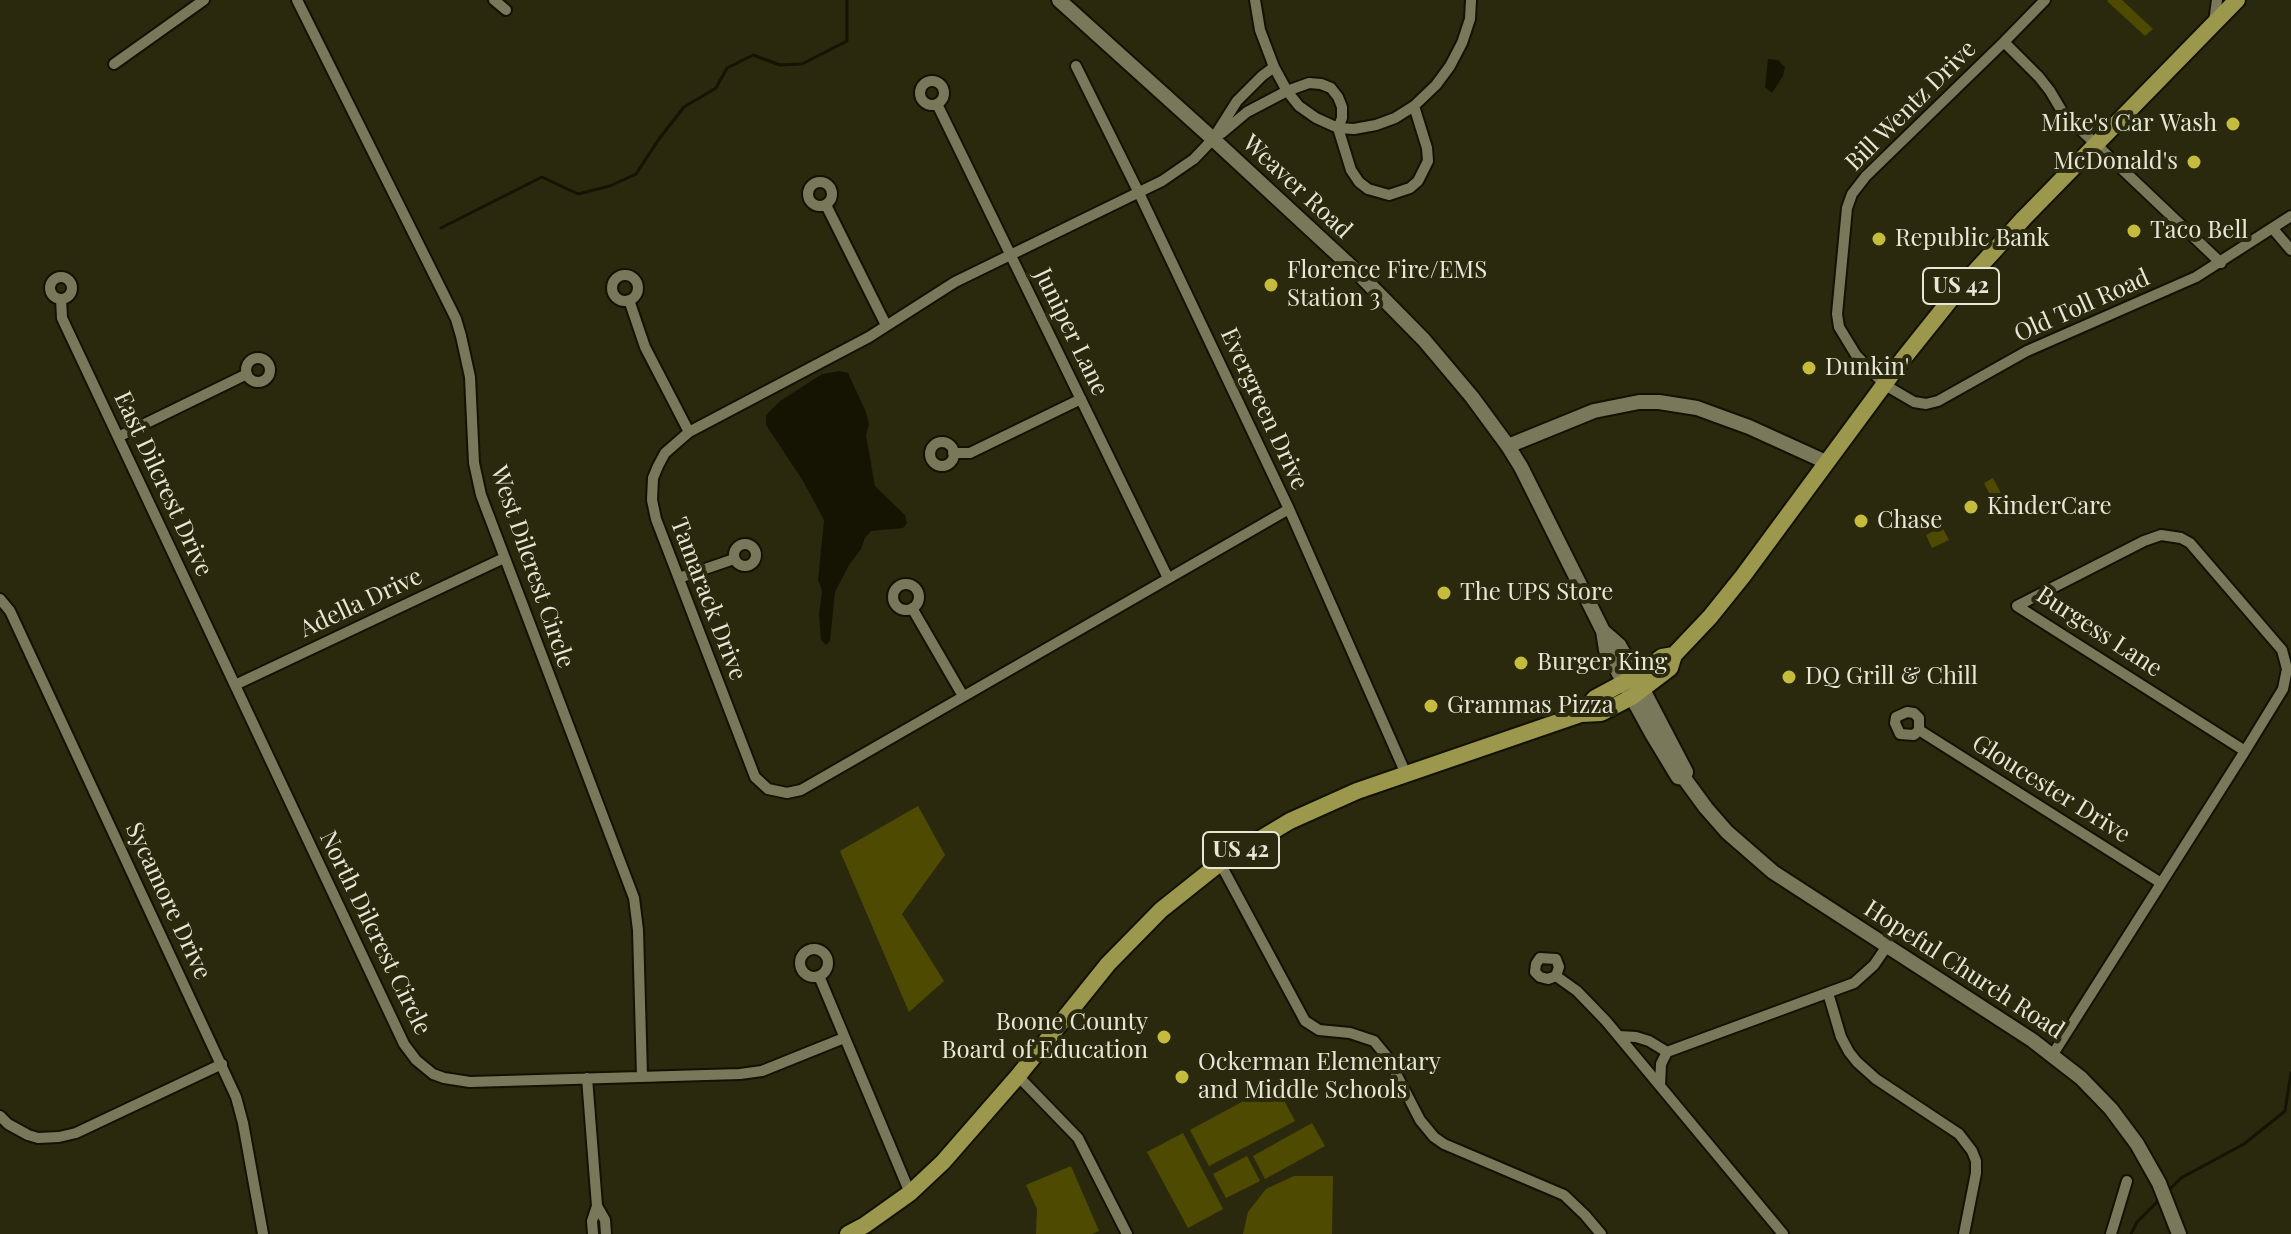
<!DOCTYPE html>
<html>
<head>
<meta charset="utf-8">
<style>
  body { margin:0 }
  canvas { display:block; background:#2a290e }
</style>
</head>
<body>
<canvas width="2291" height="1234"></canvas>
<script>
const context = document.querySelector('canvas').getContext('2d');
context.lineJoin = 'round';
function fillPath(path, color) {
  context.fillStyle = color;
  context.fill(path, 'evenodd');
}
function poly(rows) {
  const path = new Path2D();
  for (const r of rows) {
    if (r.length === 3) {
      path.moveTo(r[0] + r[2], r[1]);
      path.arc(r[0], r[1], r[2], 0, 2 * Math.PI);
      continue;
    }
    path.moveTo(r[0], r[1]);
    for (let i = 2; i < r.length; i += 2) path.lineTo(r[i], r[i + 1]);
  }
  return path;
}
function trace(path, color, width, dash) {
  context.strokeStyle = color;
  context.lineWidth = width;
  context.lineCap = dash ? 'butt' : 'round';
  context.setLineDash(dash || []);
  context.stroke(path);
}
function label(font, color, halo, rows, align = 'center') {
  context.font = font + ' "Playfair Display",serif';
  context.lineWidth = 8;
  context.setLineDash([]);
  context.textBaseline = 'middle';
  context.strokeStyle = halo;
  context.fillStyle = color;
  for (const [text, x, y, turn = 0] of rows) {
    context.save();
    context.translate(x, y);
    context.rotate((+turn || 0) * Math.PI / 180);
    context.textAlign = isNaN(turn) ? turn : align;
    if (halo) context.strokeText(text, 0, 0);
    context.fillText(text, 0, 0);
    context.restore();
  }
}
fillPath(poly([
  [2108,0,2122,0,2153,29,2145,36,2107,1],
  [1993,478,2009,509,2000,514,1984,483],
  [1942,527,1949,540,1932,548,1926,535],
  [918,806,945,855,902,914,944,981,909,1012,840,851],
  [1275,1084,1295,1121,1209,1166,1190,1130],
  [1312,1123,1325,1146,1265,1179,1253,1156],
  [1183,1133,1223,1209,1188,1228,1147,1152],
  [1247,1156,1260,1181,1226,1198,1213,1174],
  [1071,1166,1099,1231,1092,1234,1036,1234,1037,1209,1026,1185],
  [1294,1176,1333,1176,1332,1234,1243,1234,1248,1212,1266,1189]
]), '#4f4a02');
fillPath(poly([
  [1768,59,1778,60,1785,67,1783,76,1772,93,1765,87],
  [840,371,848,373,866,412,869,424,866,435,875,486,905,515,907,523,903,528,871,531,865,538,861,549,849,565,835,592,830,641,826,645,821,640,819,614,822,591,818,580,824,520,803,481,766,425,766,415,780,401,822,374]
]), '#151302');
trace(poly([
  [441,228,542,177,578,194,610,186,636,174,659,139,684,107,716,88,727,68,753,55,780,65,802,64,847,41,847,0],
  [2167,1192,2181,1178,2244,1144,2285,1111,2291,1073],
  [2131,1234,2137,1222,2159,1200]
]), '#151302', 3);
const minor = poly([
  [297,0,456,319,461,336,470,377,474,463,481,495,634,898,638,930,642,1076],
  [494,0,506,10],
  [1255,0,1260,30,1274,67,1287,91,1299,106,1316,118,1338,128,1354,129,1376,125,1395,118,1414,106,1436,85,1450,66,1462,43,1470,19,1471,0],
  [2045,0,2004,42,1866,176,1852,194,1847,208,1837,314,1839,327,1856,355,1885,385,1914,402,1926,404,1938,401,2027,351,2196,277,2291,216],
  [2214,22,2217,0],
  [2004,42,2039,77,2050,91,2063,113,2221,263],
  [114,64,204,0],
  [1076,66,1139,193,1289,509,1406,774],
  [1274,67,1262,76,1237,101,1213,139,1194,159,1162,181,955,282,869,337,689,432,665,453,658,466,653,478,652,500,656,519,755,777,768,789,787,793,801,790,1289,509],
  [932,93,12],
  [937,104,1168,578],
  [1222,133,1247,112,1287,91,1309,83,1321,84,1331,88,1338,97,1342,107,1342,118,1338,128,1351,170,1359,182,1368,189,1389,195,1410,188,1418,181,1428,161,1427,148,1414,106],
  [820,194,12],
  [826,205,886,325],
  [2273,229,2291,250],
  [625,288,13],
  [61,288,11],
  [61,299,62,318,404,1044,416,1060,433,1074,444,1078,470,1082,740,1074,762,1071,844,1038],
  [629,300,645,347,689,432],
  [258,370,12],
  [118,437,247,374],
  [942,454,12],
  [953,453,970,453,1081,399],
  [2161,535,2181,538,2190,543,2282,650,2287,669,2283,689,2245,751,2017,606,2144,541,2161,535],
  [745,555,11],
  [679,578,734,559],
  [906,597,13],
  [0,599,10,611,236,1097,243,1123,263,1234],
  [912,608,963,696],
  [235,685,504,558],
  [1919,730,1914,735,1900,734,1895,723,1896,717,1907,712,1914,713,1919,718,1919,730,2161,883],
  [1220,863,1305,1021,1319,1030,1350,1033,1374,1041,1388,1058,1420,1120,1434,1137,1444,1144,1564,1195,1585,1215,1601,1234],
  [814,963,14],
  [819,976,910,1193],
  [1556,976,1548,979,1540,977,1535,972,1536,964,1540,958,1556,959,1559,967,1556,976,1577,991,1606,1021,1783,1234],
  [1828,993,1841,1037,1849,1052,1857,1062,1876,1079,1959,1134,1972,1151,1976,1161,1976,1173,1964,1234],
  [1619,1036,1636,1037,1649,1041,1667,1052],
  [2053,1054,2245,751],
  [1018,1076,1078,1138,1127,1234],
  [587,1078,597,1206,592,1221,593,1234],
  [1660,1086,1661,1064,1667,1052,1854,983,1874,965,1887,946],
  [0,1116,8,1124,28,1135,38,1138,59,1137,76,1133,222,1064],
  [597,1206,605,1220,606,1234],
  [2111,1234,2127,1181]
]);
const secondary = poly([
  [1059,0,1213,139,1360,275,1424,340,1472,397,1508,446,1521,467,1603,631,1606,650,1652,734,1678,777,1684,778,1706,808,1727,832,1773,872,2032,1040,2081,1078,2111,1109,2137,1144,2159,1183,2179,1234],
  [1508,446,1594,411,1639,402,1659,402,1697,408,1716,415,1749,427,1826,462],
  [1603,631,1619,645,1628,661,1686,772,1684,778]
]);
const primary = poly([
  [1581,714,1595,698,1636,676,1662,657,1674,655],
  [848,1234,865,1225,910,1193,943,1162,1018,1076,1108,964,1161,910,1220,863,1290,821,1357,791,1581,714,1601,713,1632,697,1670,668,1674,655,1710,617,1743,576,1903,359,1959,289,2024,218,2237,0]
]);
trace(minor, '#131100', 14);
trace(secondary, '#131100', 18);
trace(primary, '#131100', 20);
trace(minor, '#79785b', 10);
trace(secondary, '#79785b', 14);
trace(primary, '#9b974d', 16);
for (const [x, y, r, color] of [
  [2233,124,8,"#c5bc3d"],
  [2194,162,8,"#c5bc3d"],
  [2134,231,8,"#c5bc3d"],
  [1879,239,8,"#c5bc3d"],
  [1271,285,8,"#c5bc3d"],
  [1809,368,8,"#c5bc3d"],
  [1971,507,8,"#c5bc3d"],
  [1861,521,8,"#c5bc3d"],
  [1444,593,8,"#c5bc3d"],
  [1521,663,8,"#c5bc3d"],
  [1789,677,8,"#c5bc3d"],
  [1431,706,8,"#c5bc3d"],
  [1164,1037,8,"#c5bc3d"],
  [1182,1077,8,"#c5bc3d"]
]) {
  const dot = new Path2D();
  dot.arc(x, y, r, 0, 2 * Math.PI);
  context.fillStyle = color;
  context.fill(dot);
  trace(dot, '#2a290e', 3);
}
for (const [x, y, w] of [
  [1961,286,76],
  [1241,850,76]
]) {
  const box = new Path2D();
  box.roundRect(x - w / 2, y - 18, w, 36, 6);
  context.fillStyle = '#2a290e';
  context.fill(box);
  trace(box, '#e7e6d7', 2);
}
label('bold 22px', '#e7e6d7', null, [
  ["US 42",1961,286],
  ["US 42",1241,850]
]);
label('24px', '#e7e6d7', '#2a290e', [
  ["Bill Wentz Drive",1911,106,-45],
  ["Weaver Road",1297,187,43],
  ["Old Toll Road",2082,306,-24],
  ["Juniper Lane",1071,332,64],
  ["Evergreen Drive",1264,409,65],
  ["East Dilcrest Drive",163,484,65],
  ["West Dilcrest Circle",532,567,71],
  ["Tamarack Drive",708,599,69],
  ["Adella Drive",361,603,-25],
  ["Burgess Lane",2099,632,33],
  ["Gloucester Drive",2051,789,32],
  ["Sycamore Drive",168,901,65],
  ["North Dilcrest Circle",375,933,64],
  ["Hopeful Church Road",1964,970,33]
]);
label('24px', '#e7e6d7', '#2a290e', [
  ["Mike's Car Wash",2217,124,"right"],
  ["McDonald's",2178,162,"right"],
  ["Taco Bell",2150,231],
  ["Republic Bank",1895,239],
  ["Florence Fire/EMS",1287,271],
  ["Station 3",1287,299],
  ["Dunkin'",1825,368],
  ["KinderCare",1987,507],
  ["Chase",1877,521],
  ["The UPS Store",1460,593],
  ["Burger King",1537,663],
  ["DQ Grill & Chill",1805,677],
  ["Grammas Pizza",1447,706],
  ["Boone County",1148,1023,"right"],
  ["Board of Education",1148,1051,"right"],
  ["Ockerman Elementary",1198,1063],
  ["and Middle Schools",1198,1091]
], 'left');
</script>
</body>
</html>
